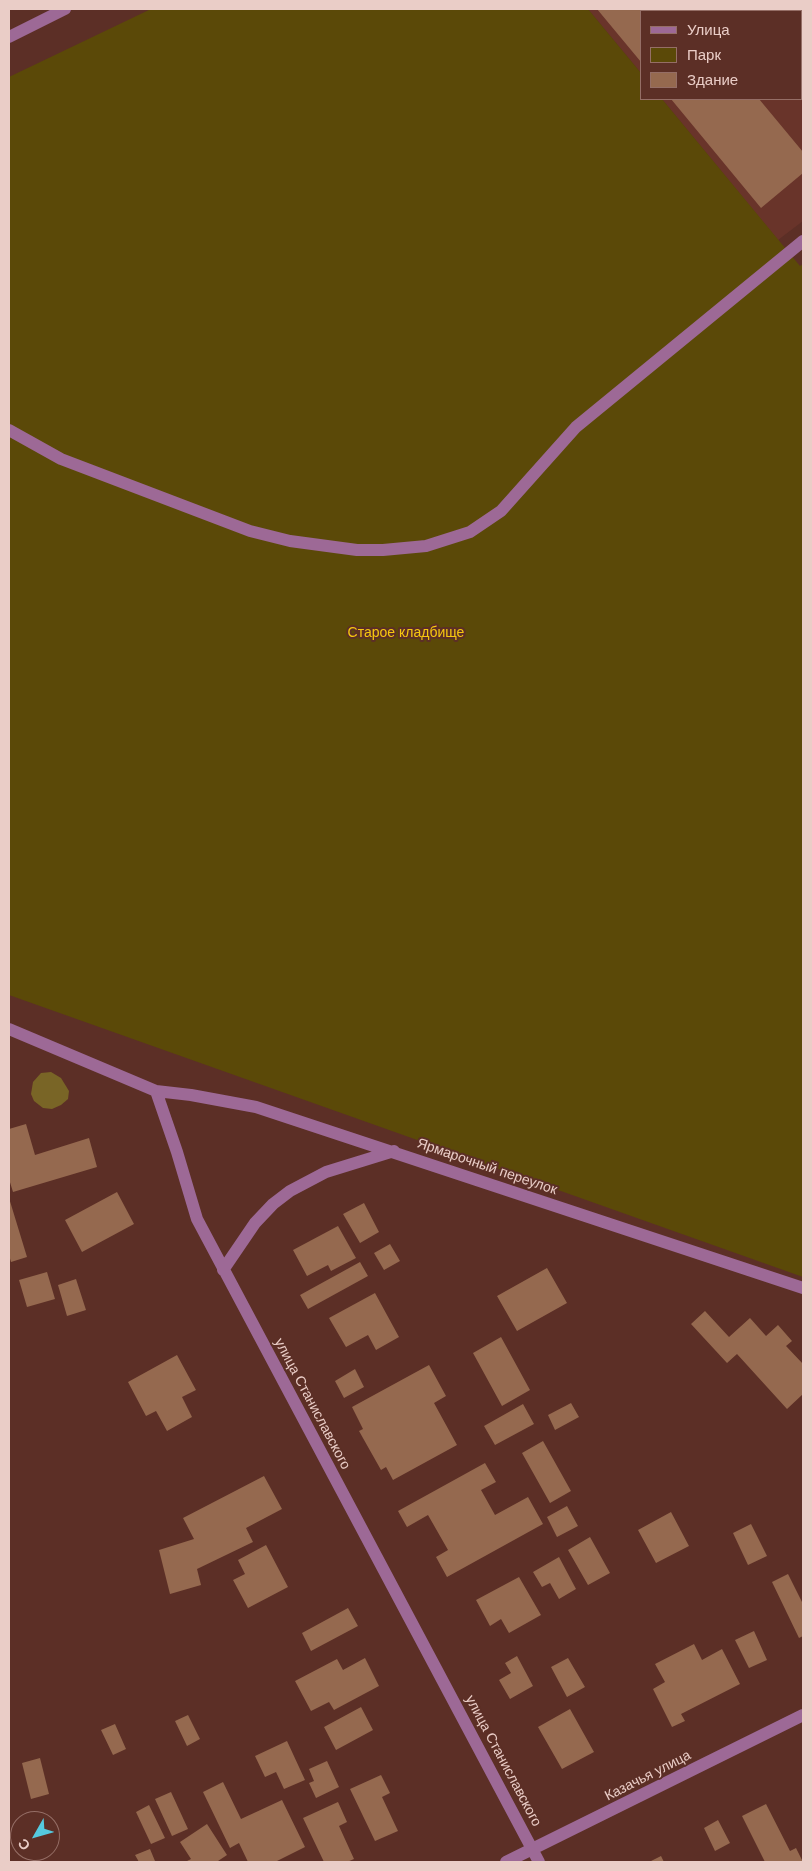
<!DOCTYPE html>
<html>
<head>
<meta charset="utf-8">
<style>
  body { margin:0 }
  #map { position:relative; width:812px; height:1871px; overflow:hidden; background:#5c2f26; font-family:Arial,sans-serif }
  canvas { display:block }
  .frame { position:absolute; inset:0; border:10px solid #eacdc7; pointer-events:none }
  .legend { position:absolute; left:640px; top:10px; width:162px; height:90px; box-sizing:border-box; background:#5c2f26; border:1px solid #956e66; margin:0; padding:6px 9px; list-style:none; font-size:15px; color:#eacdc7 }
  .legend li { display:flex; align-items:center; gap:10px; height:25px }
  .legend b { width:25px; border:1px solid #956e66 }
  .north { position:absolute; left:10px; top:1811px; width:50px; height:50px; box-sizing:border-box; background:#5c2f26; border:1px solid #956e66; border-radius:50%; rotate:232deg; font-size:14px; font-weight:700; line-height:20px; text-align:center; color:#eacdc7 }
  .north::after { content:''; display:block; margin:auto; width:18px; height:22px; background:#55cadf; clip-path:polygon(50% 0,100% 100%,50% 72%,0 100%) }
</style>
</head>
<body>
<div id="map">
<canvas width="812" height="1871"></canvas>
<div class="frame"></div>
<ul class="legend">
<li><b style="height:6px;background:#9d6996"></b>Улица</li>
<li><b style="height:14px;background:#5b4908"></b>Парк</li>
<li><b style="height:14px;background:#95694f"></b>Здание</li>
</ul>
<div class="north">С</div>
</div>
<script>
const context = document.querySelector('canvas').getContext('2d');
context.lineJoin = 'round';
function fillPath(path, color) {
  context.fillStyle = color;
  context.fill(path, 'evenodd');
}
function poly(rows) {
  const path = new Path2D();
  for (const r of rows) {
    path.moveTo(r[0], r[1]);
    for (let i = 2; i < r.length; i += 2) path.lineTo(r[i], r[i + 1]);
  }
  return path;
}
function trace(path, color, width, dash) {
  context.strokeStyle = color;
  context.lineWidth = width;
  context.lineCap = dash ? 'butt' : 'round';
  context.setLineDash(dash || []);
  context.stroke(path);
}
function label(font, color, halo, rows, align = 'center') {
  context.font = font + ' Arial,sans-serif';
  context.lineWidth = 4;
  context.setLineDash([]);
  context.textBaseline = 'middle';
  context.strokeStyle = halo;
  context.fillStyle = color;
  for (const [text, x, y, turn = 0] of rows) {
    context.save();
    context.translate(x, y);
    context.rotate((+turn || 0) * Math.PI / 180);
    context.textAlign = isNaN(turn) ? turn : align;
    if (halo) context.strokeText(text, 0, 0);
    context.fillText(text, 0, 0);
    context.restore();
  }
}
fillPath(poly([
  [588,9,760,9,763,11,641,11,641,73],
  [801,47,803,49,803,221,778,240,662,99,801,99]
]), '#69342a');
fillPath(poly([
  [151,9,588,9,641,73,641,99,662,99,800,266,803,264,803,1277,9,995,9,77]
]), '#5b4908');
fillPath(poly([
  [51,1072,61,1078,69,1091,68,1099,61,1105,52,1109,43,1108,34,1101,31,1094,33,1082,41,1073]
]), '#796526');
fillPath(poly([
  [597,9,667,9,669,11,641,11,641,62],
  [671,99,759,99,803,152,803,173,761,208],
  [26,1124,35,1155,89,1138,97,1167,13,1192,9,1179,9,1129],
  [117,1192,134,1224,82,1252,65,1220],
  [9,1198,27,1257,11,1262,9,1255],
  [364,1203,379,1232,360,1243,343,1214],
  [338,1226,356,1258,331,1271,328,1265,307,1276,293,1250],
  [390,1244,400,1261,384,1270,374,1253],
  [360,1262,368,1276,308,1309,300,1295],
  [547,1268,567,1303,517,1331,497,1296],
  [47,1272,55,1299,27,1307,19,1280],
  [76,1279,86,1310,67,1316,58,1285],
  [375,1293,399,1337,376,1350,368,1335,346,1347,329,1318],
  [705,1311,729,1337,750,1318,766,1336,778,1325,792,1341,786,1346,803,1364,803,1394,787,1409,737,1354,727,1363,691,1324],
  [501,1337,530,1390,502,1406,473,1353],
  [177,1355,196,1390,182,1397,192,1417,167,1431,156,1411,146,1416,128,1382],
  [429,1365,446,1396,434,1403,457,1445,393,1480,386,1467,381,1470,359,1431,363,1429,352,1407],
  [355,1369,364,1387,344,1398,335,1381],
  [571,1403,579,1417,555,1430,548,1415],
  [523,1404,534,1424,495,1445,484,1426],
  [543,1441,571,1491,550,1503,522,1453],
  [485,1463,496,1482,481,1490,495,1515,528,1497,543,1524,447,1577,436,1557,448,1550,428,1515,407,1527,398,1511],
  [264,1476,282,1509,246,1528,253,1542,197,1569,201,1585,170,1594,159,1550,194,1539,183,1518],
  [567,1506,578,1526,557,1537,547,1517],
  [671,1512,689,1546,656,1563,638,1530],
  [751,1524,767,1556,748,1565,733,1533],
  [590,1537,610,1573,588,1585,568,1550],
  [266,1545,288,1587,248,1608,233,1580,245,1574,238,1560],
  [559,1557,576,1589,559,1599,550,1583,542,1587,533,1572],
  [788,1574,803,1604,803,1636,799,1638,772,1582],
  [519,1577,541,1615,509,1633,501,1619,490,1626,476,1600],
  [348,1608,358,1626,311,1651,302,1633],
  [754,1631,767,1660,749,1668,735,1640],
  [694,1644,702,1660,722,1649,740,1684,681,1714,685,1721,672,1727,653,1689,665,1682,655,1664],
  [517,1656,533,1686,510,1699,499,1680,511,1673,505,1663],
  [365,1658,379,1686,334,1710,329,1702,311,1711,295,1681,337,1659,343,1670],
  [568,1658,585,1687,567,1697,551,1667],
  [361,1707,373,1730,336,1750,324,1727],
  [570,1709,594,1752,562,1769,538,1727],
  [188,1715,200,1739,187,1746,175,1721],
  [115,1724,126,1749,113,1755,101,1730],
  [287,1741,305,1780,284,1789,276,1772,265,1777,255,1756],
  [40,1758,49,1794,31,1799,22,1763],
  [327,1761,339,1787,316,1798,309,1783,314,1781,309,1769],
  [381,1775,390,1793,382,1797,398,1831,375,1841,350,1789],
  [223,1782,241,1819,282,1800,305,1847,277,1861,278,1862,248,1862,239,1843,230,1848,203,1792],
  [171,1792,188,1829,172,1836,155,1799],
  [338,1802,347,1822,339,1826,354,1859,347,1862,324,1862,303,1818],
  [766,1804,790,1851,796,1848,803,1862,765,1862,742,1816],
  [149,1805,165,1838,151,1844,136,1812],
  [718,1820,730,1843,715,1851,704,1828],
  [207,1824,227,1855,218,1861,219,1862,185,1862,191,1859,180,1842],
  [150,1849,155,1861,139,1862,135,1855],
  [661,1856,664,1862,649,1862]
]), '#95694f');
trace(poly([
  [9,37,65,9],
  [9,430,61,459,250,531,290,541,357,550,383,550,426,546,470,532,501,511,576,427,803,241],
  [9,1029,156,1091,177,1152,197,1219,539,1862],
  [156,1091,191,1095,256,1107,803,1288],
  [223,1270,255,1223,273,1204,290,1191,326,1172,394,1151],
  [506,1862,803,1715]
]), '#9d6996', 12);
label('14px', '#f7c80f', '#5c2f26', [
  ["Старое кладбище",406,633]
]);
label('14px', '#eacdc7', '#5c2f26', [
  ["Ярмарочный переулок",487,1167,19],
  ["улица Станиславского",312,1404,62],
  ["улица Станиславского",503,1761,62],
  ["Казачья улица",648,1776,-27]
]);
</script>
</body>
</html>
